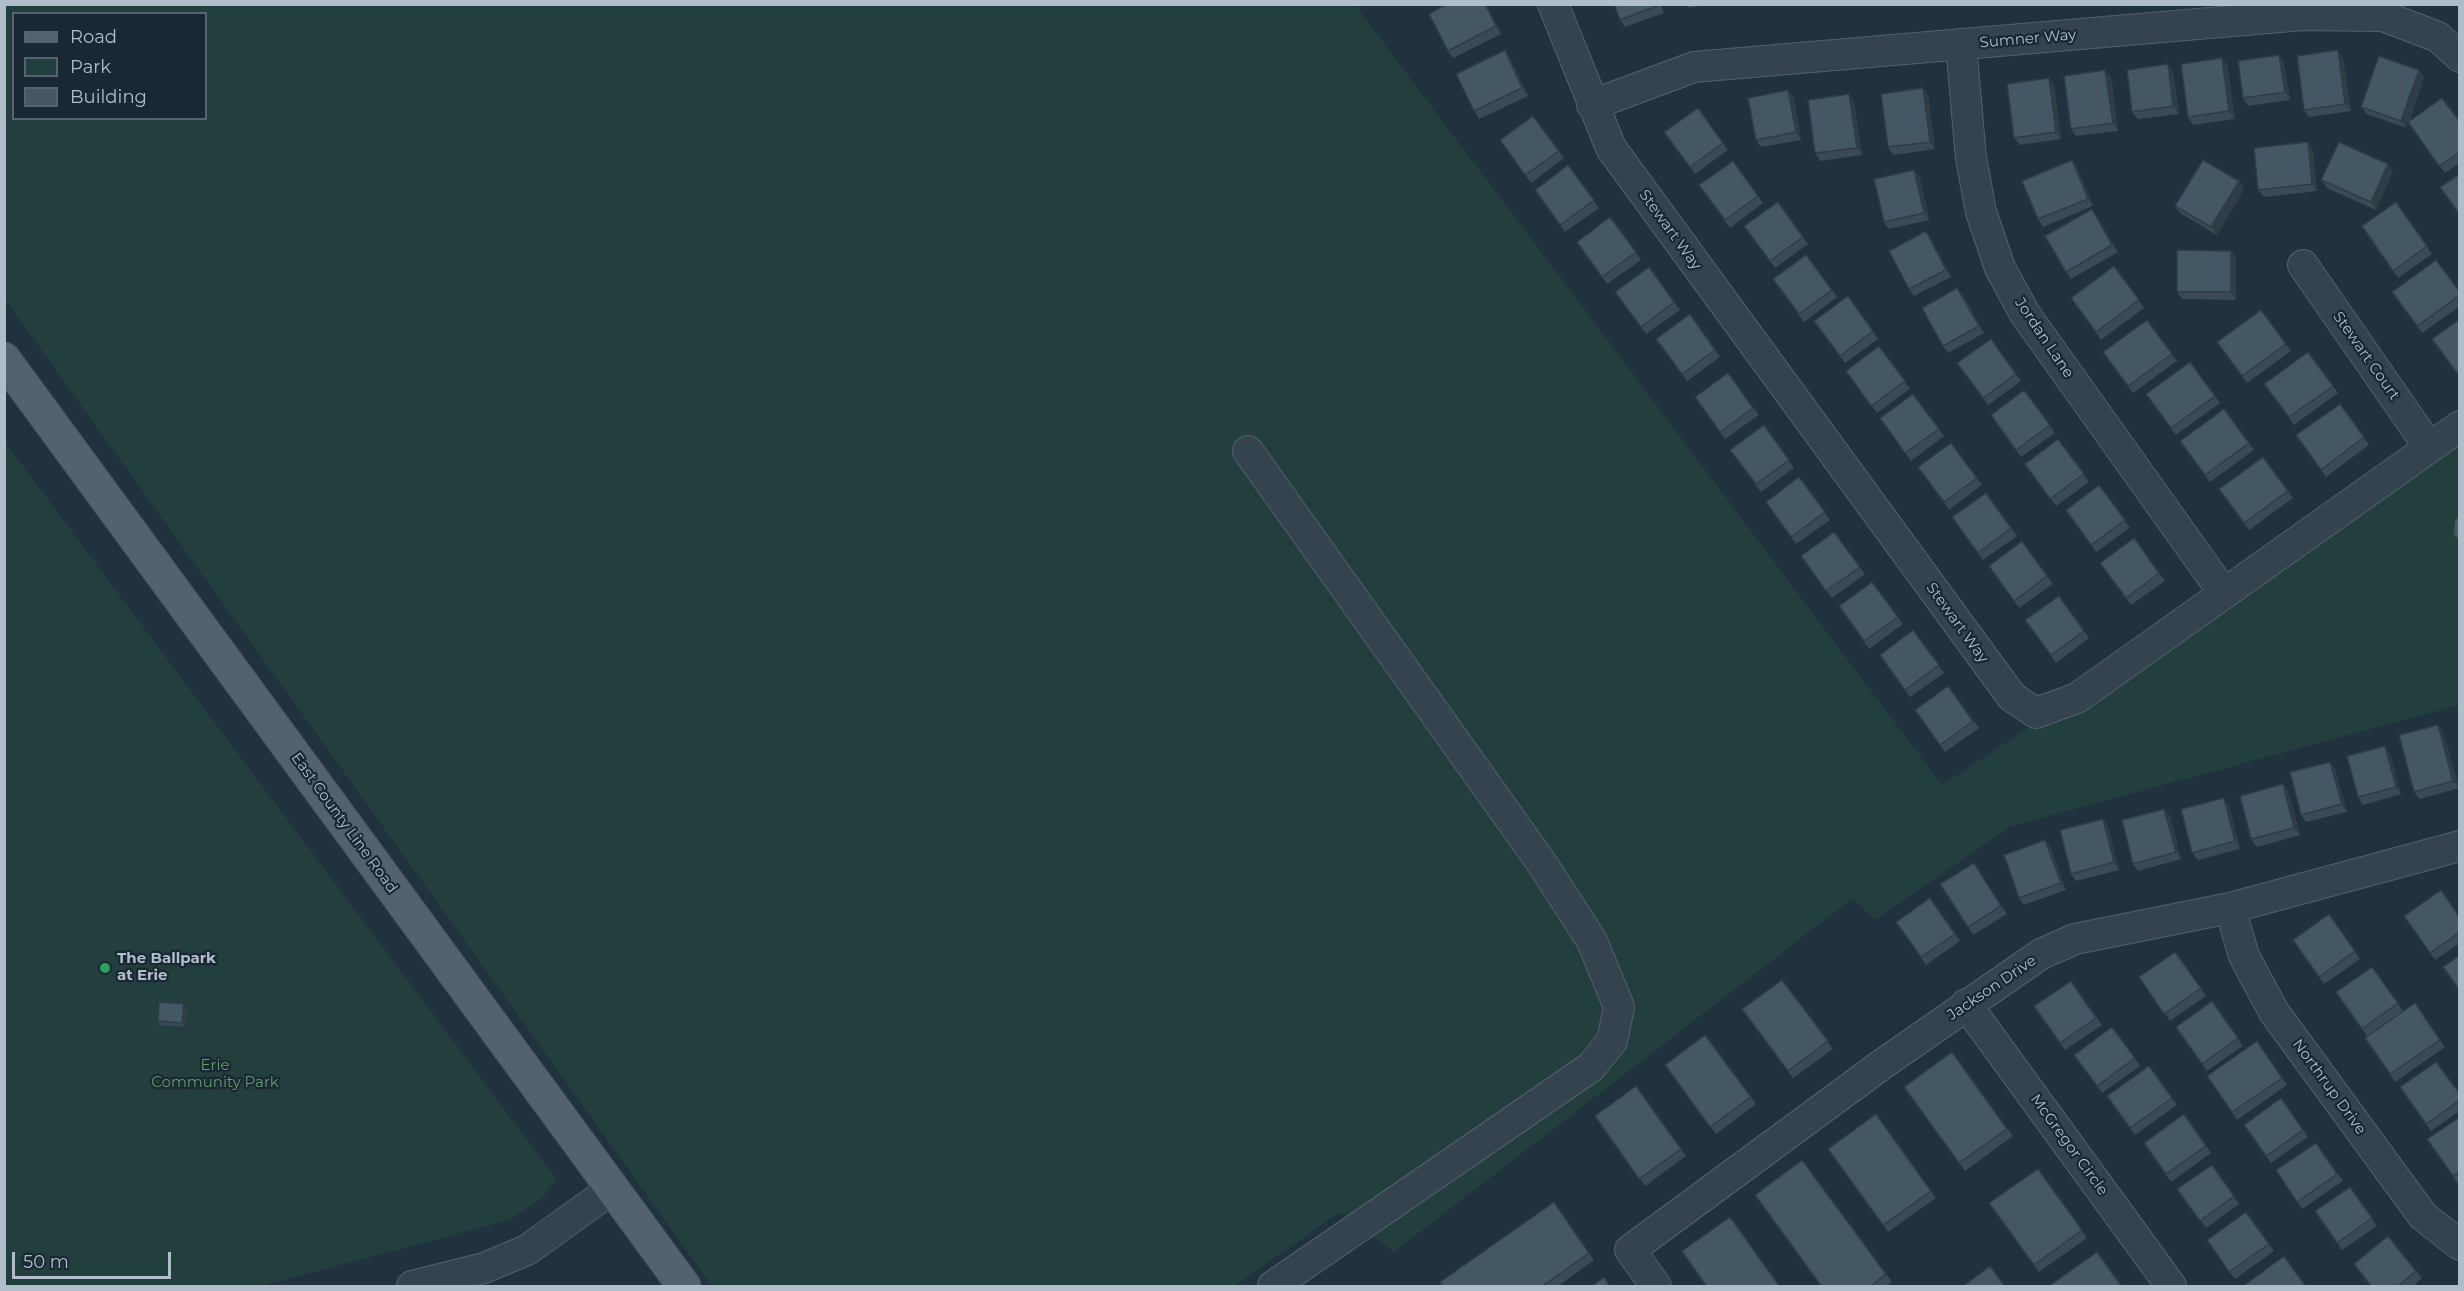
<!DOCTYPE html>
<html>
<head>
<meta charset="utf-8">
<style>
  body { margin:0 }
  #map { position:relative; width:2464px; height:1291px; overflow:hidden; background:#20323e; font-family:Montserrat,sans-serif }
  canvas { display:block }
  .frame { position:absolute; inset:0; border:6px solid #b0beca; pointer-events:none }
  .legend { position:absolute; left:12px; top:12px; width:195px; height:108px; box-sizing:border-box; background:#1a2833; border:2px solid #56646f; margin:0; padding:8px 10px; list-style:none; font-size:18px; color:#b0beca }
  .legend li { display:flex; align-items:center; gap:12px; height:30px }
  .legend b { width:30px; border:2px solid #56646f }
  .scale { position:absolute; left:12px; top:1252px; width:159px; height:27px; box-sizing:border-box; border:3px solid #b0beca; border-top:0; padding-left:8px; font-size:18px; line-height:21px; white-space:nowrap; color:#b0beca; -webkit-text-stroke:4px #1a2833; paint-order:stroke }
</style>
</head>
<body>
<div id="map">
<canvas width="2464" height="1291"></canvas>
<div class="frame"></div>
<ul class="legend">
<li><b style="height:8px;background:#52626e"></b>Road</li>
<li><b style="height:16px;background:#223f3e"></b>Park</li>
<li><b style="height:16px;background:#445765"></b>Building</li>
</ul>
<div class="scale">50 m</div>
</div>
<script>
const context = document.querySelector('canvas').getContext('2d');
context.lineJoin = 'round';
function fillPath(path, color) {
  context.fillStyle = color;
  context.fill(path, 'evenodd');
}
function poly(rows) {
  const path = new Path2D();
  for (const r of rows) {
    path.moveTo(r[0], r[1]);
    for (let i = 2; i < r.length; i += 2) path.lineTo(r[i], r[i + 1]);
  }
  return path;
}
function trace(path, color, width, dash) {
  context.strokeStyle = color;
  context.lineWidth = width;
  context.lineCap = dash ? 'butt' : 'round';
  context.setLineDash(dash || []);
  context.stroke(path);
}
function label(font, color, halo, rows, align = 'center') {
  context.font = font + ' Montserrat,sans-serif';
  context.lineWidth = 4.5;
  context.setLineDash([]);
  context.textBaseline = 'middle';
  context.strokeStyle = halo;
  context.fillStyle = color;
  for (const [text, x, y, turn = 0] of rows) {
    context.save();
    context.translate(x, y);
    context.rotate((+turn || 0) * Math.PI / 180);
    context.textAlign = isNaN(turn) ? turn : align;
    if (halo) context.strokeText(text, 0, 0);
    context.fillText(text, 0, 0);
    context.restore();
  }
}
fillPath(poly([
  [4,5,1355,5,1942,785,2459,442,2459,705,2011,826,1875,920,1853,898,1394,1252,1340,1212,1234,1286,712,1286,5,299],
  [14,14,206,14,206,118,14,118],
  [5,442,556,1179,541,1199,509,1220,261,1286,5,1286]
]), '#223f3e');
const minor = poly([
  [1553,4,1611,148,2012,697,2036,713,2077,698,2460,426],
  [1961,45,1971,158,1981,212,2000,268,2025,314,2223,592],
  [1592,105,1694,67,2303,15,2383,16,2438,37,2460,57],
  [2303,265,2429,447],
  [1248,451,1541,862,1592,941,1619,1007,1612,1041,1591,1067,1273,1286],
  [2230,908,2244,956,2274,1012,2423,1216,2460,1245],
  [1966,1004,2171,1286],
  [412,1286,484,1268,527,1250,612,1189],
  [1656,1286,1630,1250,1884,1063,2041,954,2075,939,2230,908,2460,846]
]);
const major = poly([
  [4,359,684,1286]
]);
trace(minor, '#53616c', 32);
trace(major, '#414f5a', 35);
trace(minor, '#35434e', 30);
trace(major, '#52626e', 33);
fillPath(poly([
  [1486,4,1501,34,1453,58,1448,51],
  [1661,4,1664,13,1625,27,1620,20],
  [1687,4,1708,4,1689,8],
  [1505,50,1510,58,1528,96,1479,119,1474,111],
  [2279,55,2284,63,2290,100,2248,106,2243,98],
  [2222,58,2227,65,2235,119,2193,125,2188,117],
  [2343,58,2351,111,2309,117,2304,110],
  [2419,70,2424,77,2409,122,2460,122,2460,163,2445,173,2408,122,2406,128,2367,114,2361,107],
  [2173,72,2179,114,2138,119,2132,112],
  [2111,77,2118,131,2076,136,2071,129],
  [2054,86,2061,139,2020,145,2014,138],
  [1928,95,1935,149,1893,155,1888,147],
  [1794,97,1801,140,1761,147,1756,140],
  [1854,102,1862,155,1820,161,1815,153],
  [1698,108,1728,150,1695,174,1664,132],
  [1533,116,1564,158,1531,183,1500,140],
  [2308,142,2313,150,2317,191,2264,197,2258,190],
  [2072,160,2077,167,2093,206,2043,227,2038,219],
  [1733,161,1763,203,1730,228,1699,185],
  [1568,165,1599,208,1565,232,1535,190],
  [1914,170,1920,178,1929,220,1889,229,1884,222],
  [2393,171,2376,210,2327,188,2321,180],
  [2239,181,2244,189,2217,235,2180,213,2175,206],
  [1778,202,1808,244,1775,268,1744,226],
  [2396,202,2432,254,2398,278,2362,226],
  [2092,209,2118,252,2071,279,2066,272],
  [1610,217,1641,260,1607,284,1577,242],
  [1931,239,1951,277,1914,296,1909,289],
  [2231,251,2236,258,2236,300,2182,299,2177,292],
  [1806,255,1837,297,1804,322,1773,279],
  [1649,267,1680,310,1646,334,1615,292],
  [2392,292,2460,292,2460,306,2422,333],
  [1963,295,1984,333,1948,353,1943,346],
  [1848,296,1878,339,1845,363,1814,321],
  [2071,298,2139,300,2144,308,2101,340],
  [2261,310,2291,351,2247,383,2217,342],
  [1690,314,1720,357,1687,381,1656,339],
  [2147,320,2177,361,2133,393,2103,352],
  [1991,339,2021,381,1988,405,1957,363],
  [1879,346,1910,389,1877,413,1846,371],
  [2308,352,2338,393,2294,425,2264,384],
  [2190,362,2220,403,2176,435,2146,394],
  [1728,373,1759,415,1725,439,1695,397],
  [2024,390,2055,433,2021,457,1991,415],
  [1913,394,1944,436,1911,461,1880,418],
  [2340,404,2369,445,2326,477,2296,435],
  [2224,409,2254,450,2210,482,2180,441],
  [1764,425,1794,468,1761,492,1730,450],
  [2058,439,2089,482,2056,506,2025,464],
  [1951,443,1982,485,1949,510,1918,467],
  [2263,457,2293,498,2249,530,2219,489],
  [1799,477,1830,520,1796,544,1766,502],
  [2099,485,2130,528,2096,552,2066,510],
  [1986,493,2017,536,1983,560,1952,517],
  [1834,532,1865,574,1832,598,1801,556],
  [2134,538,2165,581,2131,605,2100,563],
  [2022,541,2053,584,2019,608,1989,566],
  [1872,582,1903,624,1869,649,1839,606],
  [2059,596,2089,638,2056,663,2025,620],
  [1913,630,1944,673,1910,697,1880,655],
  [1948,686,1979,728,1945,752,1915,710],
  [2438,725,2443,732,2459,788,2420,799,2414,792],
  [2390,754,2401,794,2363,805,2358,797],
  [2335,769,2347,812,2306,822,2301,815],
  [2283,784,2288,791,2300,835,2257,847,2251,839],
  [2229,805,2240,849,2198,860,2192,853],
  [2170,816,2181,859,2138,871,2133,864],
  [2103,819,2108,826,2119,870,2076,881,2071,874],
  [2045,840,2051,848,2066,890,2024,905,2019,898],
  [1974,863,2007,914,1973,935,1968,927],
  [1930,898,1960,941,1926,965,1896,922],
  [2329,914,2360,959,2324,984,2293,940],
  [2404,916,2460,918,2460,943,2435,960],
  [2175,952,2206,996,2170,1021,2139,977],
  [2372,967,2403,1011,2415,1003,2445,1047,2395,1082,2365,1038,2367,1036,2336,992],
  [1782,980,1833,1049,1793,1078,1742,1009],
  [2071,981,2102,1025,2065,1050,2034,1006],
  [2212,1001,2243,1046,2207,1071,2176,1027],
  [187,1008,185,1027,160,1025,158,1021],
  [2112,1027,2140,1066,2102,1093,2074,1055],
  [1705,1035,1756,1104,1716,1134,1665,1065],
  [2257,1041,2287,1085,2237,1120,2207,1076],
  [1952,1052,2013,1136,1965,1171,1904,1087],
  [2149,1066,2177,1105,2135,1135,2107,1096],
  [1636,1086,1686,1156,1645,1186,1595,1116],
  [2400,1087,2460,1094,2460,1111,2431,1131],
  [2281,1098,2308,1137,2271,1163,2244,1125],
  [1876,1114,1936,1198,1888,1232,1828,1149],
  [2184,1114,2211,1153,2171,1182,2144,1143],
  [2460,1117,2460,1183,2458,1184,2427,1139],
  [2316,1143,2343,1181,2302,1209,2276,1170],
  [1802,1160,1892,1282,1885,1287,1822,1287],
  [2212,1165,2239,1204,2206,1228,2177,1189],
  [2038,1169,2087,1238,2039,1272,1989,1203],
  [2350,1187,2377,1226,2342,1250,2315,1211],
  [1554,1202,1594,1260,1557,1287,1443,1287],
  [2246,1212,2274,1251,2235,1279,2207,1240],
  [2354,1264,2416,1271,2422,1278,2412,1287,2371,1287]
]), '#3a4b57');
fillPath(poly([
  [1485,4,1486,4,1501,34,1496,26],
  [1505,50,1510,58,1528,96,1522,88],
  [2338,50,2343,58,2351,111,2345,104],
  [2279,55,2284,63,2290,100,2285,92],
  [2222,58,2227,65,2235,119,2229,111],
  [2168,64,2173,72,2179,114,2173,106],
  [2105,70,2111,77,2118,131,2113,123],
  [2419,70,2424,77,2406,128,2401,121],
  [2049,78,2054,86,2061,139,2056,132],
  [1923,88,1928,95,1935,149,1930,142],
  [1788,90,1794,97,1801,140,1796,132],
  [1849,94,1854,102,1862,155,1857,148],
  [2308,142,2313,150,2317,191,2312,184],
  [2072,160,2077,167,2093,206,2088,199],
  [2388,164,2393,171,2376,210,2371,202],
  [1914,170,1920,178,1929,220,1924,213],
  [2239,181,2244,189,2217,235,2211,227],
  [2092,209,2097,216,2118,252,2112,245],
  [1926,231,1931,239,1951,277,1946,270],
  [2231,251,2236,258,2236,300,2231,292],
  [1957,288,1963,295,1984,333,1979,326],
  [2438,725,2443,732,2459,788,2453,781],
  [2385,746,2390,754,2401,794,2396,787],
  [2330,762,2335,769,2347,812,2342,804],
  [2283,784,2288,791,2300,835,2294,828],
  [2224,798,2229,805,2240,849,2235,841],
  [2164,809,2170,816,2181,859,2176,852],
  [2103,819,2108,826,2119,870,2114,862],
  [2045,840,2051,848,2066,890,2061,883],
  [184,1004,187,1008,185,1027,182,1023]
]), '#303d47');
const building = poly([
  [1447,4,1485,4,1496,26,1448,51,1429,14,1447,4],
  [1614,4,1659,4,1659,5,1620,20,1614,4],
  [1505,50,1522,88,1474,111,1456,74,1505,50],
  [2338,50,2345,104,2304,110,2297,56,2338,50],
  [2279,55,2285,92,2243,98,2238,61,2279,55],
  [2379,56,2419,70,2401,121,2361,107,2379,56],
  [2222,58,2229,111,2188,117,2181,64,2222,58],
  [2168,64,2173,106,2132,112,2127,70,2168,64],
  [2105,70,2113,123,2071,129,2064,76,2105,70],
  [2049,78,2056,132,2014,138,2007,84,2049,78],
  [1923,88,1930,142,1888,147,1881,94,1923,88],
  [1788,90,1796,132,1756,140,1748,98,1788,90],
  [1849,94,1857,148,1815,153,1808,100,1849,94],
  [2442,98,2460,122,2460,152,2439,166,2408,122,2442,98],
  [1698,108,1723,143,1690,167,1664,132,1698,108],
  [1533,116,1559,151,1525,175,1500,140,1533,116],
  [2308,142,2312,184,2258,190,2254,148,2308,142],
  [2339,142,2388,164,2371,202,2321,180,2339,142],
  [2072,160,2088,199,2038,219,2022,181,2072,160],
  [2203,160,2239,181,2211,227,2175,206,2203,160],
  [1733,161,1758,196,1725,220,1699,185,1733,161],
  [1568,165,1594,200,1560,225,1535,190,1568,165],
  [1914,170,1924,213,1884,222,1874,179,1914,170],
  [2460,174,2460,215,2440,187,2460,174],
  [1778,202,1803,237,1770,261,1744,226,1778,202],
  [2396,202,2427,246,2393,271,2362,226,2396,202],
  [2092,209,2112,245,2066,272,2045,236,2092,209],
  [1610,217,1636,252,1602,277,1577,242,1610,217],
  [1926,231,1946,270,1909,289,1889,251,1926,231],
  [2177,250,2231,251,2231,292,2177,292,2177,250],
  [1806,255,1832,290,1799,314,1773,279,1806,255],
  [2436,260,2460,292,2460,295,2417,326,2392,292,2436,260],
  [2114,266,2139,300,2096,332,2071,298,2114,266],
  [1649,267,1674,302,1641,327,1615,292,1649,267],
  [1957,288,1979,326,1943,346,1922,308,1957,288],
  [1848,296,1873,331,1840,356,1814,321,1848,296],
  [2261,310,2286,344,2242,376,2217,342,2261,310],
  [1690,314,1715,350,1682,374,1656,339,1690,314],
  [2460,319,2460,371,2457,373,2432,339,2460,319],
  [2147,320,2172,354,2128,386,2103,352,2147,320],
  [1991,339,2016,374,1983,398,1957,363,1991,339],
  [1879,346,1905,381,1871,406,1846,371,1879,346],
  [2308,352,2333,386,2289,417,2264,384,2308,352],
  [2190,362,2215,396,2171,428,2146,394,2190,362],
  [1728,373,1753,408,1720,432,1695,397,1728,373],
  [2024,390,2050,425,2016,450,1991,415,2024,390],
  [1913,394,1939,429,1905,453,1880,418,1913,394],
  [2340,404,2364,437,2321,470,2296,435,2340,404],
  [2224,409,2249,443,2205,475,2180,441,2224,409],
  [1764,425,1789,460,1756,484,1730,450,1764,425],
  [2058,439,2084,474,2050,499,2025,464,2058,439],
  [1951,443,1977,478,1944,502,1918,467,1951,443],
  [2263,457,2288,491,2244,523,2219,489,2263,457],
  [1799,477,1825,512,1791,537,1766,502,1799,477],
  [2099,485,2125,520,2091,545,2066,510,2099,485],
  [1986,493,2011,528,1978,553,1952,517,1986,493],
  [2460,517,2460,540,2453,535,2455,519,2460,517],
  [1834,532,1860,567,1826,591,1801,556,1834,532],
  [2134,538,2159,573,2126,598,2100,563,2134,538],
  [2022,541,2047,576,2014,601,1989,566,2022,541],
  [1872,582,1898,617,1864,641,1839,606,1872,582],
  [2059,596,2084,631,2051,655,2025,620,2059,596],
  [1913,630,1939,665,1905,690,1880,655,1913,630],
  [1948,686,1973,721,1940,745,1915,710,1948,686],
  [2438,725,2453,781,2414,792,2399,735,2438,725],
  [2385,746,2396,787,2358,797,2347,756,2385,746],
  [2330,762,2342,804,2301,815,2290,772,2330,762],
  [2283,784,2294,828,2251,839,2240,796,2283,784],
  [2224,798,2235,841,2192,853,2181,809,2224,798],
  [2164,809,2176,852,2133,864,2122,820,2164,809],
  [2103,819,2114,862,2071,874,2060,830,2103,819],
  [2045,840,2061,883,2019,898,2004,855,2045,840],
  [1974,863,2001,906,1968,927,1940,884,1974,863],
  [2441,890,2460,918,2460,932,2430,953,2404,916,2441,890],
  [1930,898,1955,934,1921,957,1896,922,1930,898],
  [2329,914,2355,951,2319,977,2293,940,2329,914],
  [2175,952,2201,988,2164,1014,2139,977,2175,952],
  [2460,955,2460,991,2443,967,2460,955],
  [2372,967,2398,1003,2362,1029,2336,992,2372,967],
  [1782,980,1828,1041,1788,1071,1742,1009,1782,980],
  [2071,981,2096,1018,2060,1043,2034,1006,2071,981],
  [2212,1001,2238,1038,2202,1064,2176,1027,2212,1001],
  [159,1002,184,1004,182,1023,158,1021,159,1002],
  [2415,1003,2440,1040,2390,1074,2365,1038,2415,1003],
  [2112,1027,2135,1058,2097,1086,2074,1055,2112,1027],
  [1705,1035,1751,1097,1710,1127,1665,1065,1705,1035],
  [2257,1041,2282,1078,2232,1112,2207,1076,2257,1041],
  [1952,1052,2007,1129,1959,1163,1904,1087,1952,1052],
  [2436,1062,2460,1094,2460,1100,2426,1124,2400,1087,2436,1062],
  [2149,1066,2172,1098,2130,1128,2107,1096,2149,1066],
  [1636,1086,1681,1149,1639,1179,1595,1116,1636,1086],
  [2281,1098,2303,1130,2266,1156,2244,1125,2281,1098],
  [1876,1114,1931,1191,1883,1225,1828,1149,1876,1114],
  [2184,1114,2206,1146,2166,1174,2144,1143,2184,1114],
  [2460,1117,2460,1172,2453,1176,2427,1139,2460,1117],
  [2316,1143,2337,1174,2297,1202,2276,1170,2316,1143],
  [1802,1160,1886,1274,1870,1287,1822,1287,1755,1195,1802,1160],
  [2212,1165,2234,1196,2200,1221,2177,1189,2212,1165],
  [2038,1169,2082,1230,2034,1265,1989,1203,2038,1169],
  [2350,1187,2372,1218,2337,1243,2315,1211,2350,1187],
  [1554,1202,1589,1253,1541,1287,1443,1287,1440,1282,1554,1202],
  [2246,1212,2269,1244,2229,1272,2207,1240,2246,1212],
  [1730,1217,1780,1287,1707,1287,1682,1251,1730,1217],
  [2388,1236,2416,1271,2397,1287,2372,1287,2354,1264,2388,1236],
  [2097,1252,2122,1287,2049,1287,2049,1286,2097,1252],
  [2284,1256,2306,1287,2242,1287,2284,1256],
  [1990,1266,2005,1287,1962,1287,1990,1266],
  [1604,1277,1610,1287,1591,1287,1604,1277]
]);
fillPath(building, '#445765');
trace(building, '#303d47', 1.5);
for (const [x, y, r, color] of [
  [105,968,6,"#2e9e5b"]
]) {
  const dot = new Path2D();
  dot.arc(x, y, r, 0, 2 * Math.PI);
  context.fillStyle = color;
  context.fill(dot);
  trace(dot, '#1a2833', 2);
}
label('15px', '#b0beca', '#1a2833', [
  ["Sumner Way",2028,39,-5],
  ["Stewart Way",1670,230,54],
  ["Jordan Lane",2044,338,56],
  ["Stewart Court",2366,356,55],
  ["Stewart Way",1957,623,54],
  ["East County Line Road",344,823,54],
  ["Jackson Drive",1992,988,-34],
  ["Northrup Drive",2329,1087,54],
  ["McGregor Circle",2069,1145,54]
]);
label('bold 15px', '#b0beca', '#1a2833', [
  ["The Ballpark",117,959],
  ["at Erie",117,976]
], 'left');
label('15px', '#649d69', '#1a2833', [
  ["Erie",215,1066],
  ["Community Park",215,1083]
]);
</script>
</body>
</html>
